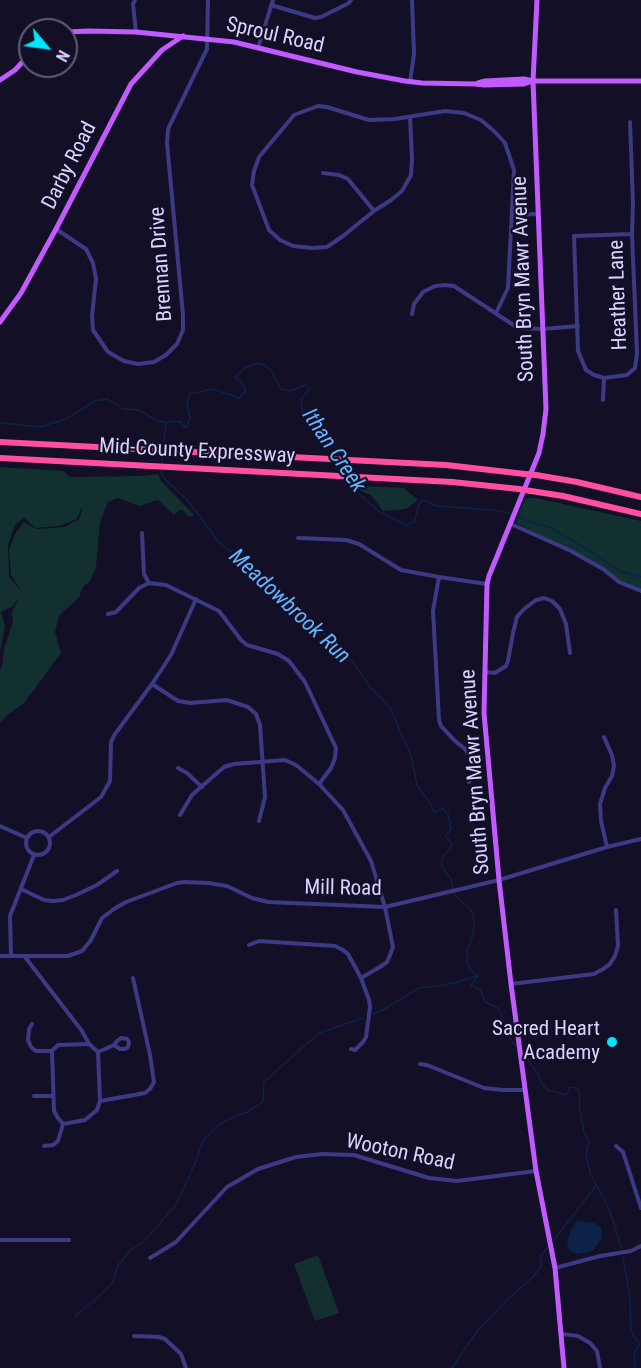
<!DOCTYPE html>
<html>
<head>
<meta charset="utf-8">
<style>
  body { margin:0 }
  #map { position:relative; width:641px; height:1368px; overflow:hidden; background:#130f26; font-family:"Roboto Condensed",sans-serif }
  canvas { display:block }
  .north { position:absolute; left:18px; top:18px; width:60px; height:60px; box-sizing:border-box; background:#130f26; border:2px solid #625e7d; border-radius:50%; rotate:119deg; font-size:16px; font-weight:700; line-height:24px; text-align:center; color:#d9d4ff }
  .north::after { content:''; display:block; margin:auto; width:21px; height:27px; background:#00e5ff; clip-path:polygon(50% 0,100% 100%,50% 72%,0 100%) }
</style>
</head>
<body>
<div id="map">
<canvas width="641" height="1368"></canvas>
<div class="north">N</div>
</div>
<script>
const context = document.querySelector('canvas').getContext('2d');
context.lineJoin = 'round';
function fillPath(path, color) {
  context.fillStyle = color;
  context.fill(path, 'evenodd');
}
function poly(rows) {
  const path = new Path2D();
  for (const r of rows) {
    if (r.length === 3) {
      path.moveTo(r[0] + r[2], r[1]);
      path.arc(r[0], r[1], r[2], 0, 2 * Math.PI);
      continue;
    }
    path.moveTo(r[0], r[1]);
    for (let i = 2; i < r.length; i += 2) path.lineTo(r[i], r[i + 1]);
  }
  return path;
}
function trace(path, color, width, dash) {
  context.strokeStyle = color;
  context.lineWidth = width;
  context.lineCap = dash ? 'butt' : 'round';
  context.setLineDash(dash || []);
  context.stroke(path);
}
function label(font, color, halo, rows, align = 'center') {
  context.font = font + ' "Roboto Condensed",sans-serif';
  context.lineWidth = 4.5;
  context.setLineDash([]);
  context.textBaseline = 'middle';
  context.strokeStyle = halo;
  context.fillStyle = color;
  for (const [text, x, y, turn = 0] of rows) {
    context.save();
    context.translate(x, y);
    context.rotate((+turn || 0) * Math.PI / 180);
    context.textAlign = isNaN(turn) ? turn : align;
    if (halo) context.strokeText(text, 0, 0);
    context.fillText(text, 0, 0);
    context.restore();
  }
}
fillPath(poly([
  [0,467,63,471,70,477,141,476,158,474,161,481,194,515,189,517,181,509,174,515,158,500,139,506,118,498,108,502,100,522,96,567,90,581,83,587,79,597,59,616,55,632,61,653,25,702,6,716,0,723,0,669,2,666,4,649,13,622,12,612,20,595,13,606,1,612,5,626,0,652],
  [83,508,79,519,64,527,37,529,24,522,15,534,9,550,11,575,21,591,9,577,8,545,15,525,24,518,36,528,59,526,77,519,81,509],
  [356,483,365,486,404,488,418,500,406,509,383,511,371,495,361,491],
  [526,498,536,498,641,521,641,591,619,582,588,561,516,523,522,506],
  [318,1255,339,1313,315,1321,294,1264]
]), '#12302f');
fillPath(poly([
  [577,1221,594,1223,600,1226,602,1231,601,1239,593,1251,577,1254,569,1250,567,1242,571,1230]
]), '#0c2248');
trace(poly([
  [0,422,2,423,40,427,66,419,95,401,108,399,123,409,139,410,154,419,166,423,172,421,180,422,186,428,190,418,187,405,189,394,213,389,240,398,245,391,245,387,235,377,245,368,258,363,264,365,270,369,281,389,291,391,305,385,310,389,301,399,303,416,317,421,330,438,339,456],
  [163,449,166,424],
  [340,461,345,473],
  [162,464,163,454],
  [162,469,162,476,189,502,219,542,239,558,246,570,274,596,316,625,353,662,370,687,390,707,401,734,411,755,417,785,431,805,434,812,443,809,448,814,451,829,445,837,450,841,452,844,450,850,444,855,441,862,444,870,450,877,454,894,471,910,474,920,473,935,467,951,468,957,466,960,470,970,478,976],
  [347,478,350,485,378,511,406,525,414,522,419,504,422,501,428,501,436,506,493,510,512,514],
  [517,516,527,521,549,527,590,551,619,571,641,577],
  [477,977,471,985,481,990,485,1002,498,1008,513,1043,518,1048],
  [373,1014,381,1011,419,988,446,985,477,976],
  [522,1051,538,1074,542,1084,548,1090,566,1095,570,1087,577,1088,580,1096,579,1105,584,1132,589,1141,586,1155,591,1175,609,1209,622,1249],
  [554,1240,596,1186],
  [623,1257,630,1298,631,1329,634,1337,639,1342],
  [75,1317,82,1310,96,1299,112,1284,118,1265,130,1251,145,1240,176,1205,196,1161,203,1141,216,1127,227,1120,247,1112,263,1102,264,1082,319,1033,363,1018],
  [452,1368,478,1330,509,1298,533,1277,541,1267,541,1255,548,1247],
  [635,1368,634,1354,639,1346,639,1344]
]), '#0c2248', 1.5);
trace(poly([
  [135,0,133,4,136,32],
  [271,5,315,18,321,17,349,3,351,0],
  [258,48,273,0],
  [410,82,414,54,412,0],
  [410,117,412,159,411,175,402,191,391,200,374,211,343,236,327,247,312,248,293,246,280,240,269,230,252,185,254,171,259,157,294,115,318,106,327,107,369,120,395,119,445,111,464,113,481,120,495,132,505,143,514,170,508,288,496,313],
  [630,122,633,204,632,234,637,353,635,368,627,375,604,378,594,375,586,370,578,351,574,236,632,234],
  [323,173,339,175,348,179,374,211],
  [513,215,537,214],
  [56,229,86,249,93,263,96,279,92,316,93,330,108,352,124,361,138,364,154,362,166,355,177,344,183,330,183,315,167,143,168,129,207,49,208,0],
  [412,314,414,304,423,292,435,286,445,285,454,286,518,328,543,329,578,326],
  [603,400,604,378],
  [511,524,571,551,603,569,619,582,641,591],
  [142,533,144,574,149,583],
  [298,538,346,540,359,544,401,570,439,577,487,584],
  [439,577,433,611,439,720,441,726,454,740,465,749,471,758,473,773,469,782],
  [108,614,116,612,139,588,149,583,166,585,219,611,241,640,247,645,278,654,289,661,305,682,336,748,335,758,331,768,319,784],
  [485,672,495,673,506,666,508,661,513,633,517,617,524,609,536,600,544,598,552,601,560,609,566,624,570,653],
  [152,684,178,701,190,703,227,700,248,707,256,714,260,725,265,797,259,821],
  [604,737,612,755,614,766,612,776,605,788,600,804,601,821,607,847],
  [178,768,187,773,202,787],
  [180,815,192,795,224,767,234,764,285,760,296,765,319,784,343,810,371,861,385,907,393,947,390,955,387,962,380,967,361,978],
  [0,826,27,838],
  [38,843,12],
  [49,837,101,797,110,781,111,742,115,734,152,684,171,655,196,599],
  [21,889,44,900,53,901,63,900,76,895,97,885,117,871],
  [249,945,259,941,335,946,343,950,348,954,361,978,369,1000,370,1007,366,1037,363,1042,355,1050,351,1049],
  [11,955,10,916,34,855],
  [0,956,68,956,82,951,91,940,102,918,114,909,126,902,177,883,185,882,208,883,227,886,252,898,268,902,385,907,499,880,607,847,641,839],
  [25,957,82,1031,89,1044],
  [511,984,594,974,603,969,610,964,615,956,618,946,616,910],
  [32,1024,29,1029,28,1040,31,1047,36,1051,52,1051],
  [89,1044,98,1052,100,1101,97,1110,85,1120,63,1124,58,1118,54,1111,52,1051,58,1045,89,1044],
  [98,1052,114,1045,120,1049,125,1049,128,1047,129,1042,127,1039,121,1038,117,1041,114,1045],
  [420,1064,427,1065,484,1088,503,1090,525,1090],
  [34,1096,53,1096],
  [100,1101,145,1093,150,1089,154,1082,150,1055,133,978],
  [44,1146,53,1145,58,1141,63,1124],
  [616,1146,623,1152,641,1208],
  [0,1240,69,1240],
  [150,1258,176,1242,227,1187,258,1169,296,1157,322,1154,354,1155,429,1178,457,1181,536,1171],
  [555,1268,600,1256,631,1251,641,1246],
  [562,1334,578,1336,590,1343,597,1351,600,1368],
  [134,1336,159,1337,165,1339,181,1354,186,1368]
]), '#3d3a85', 4);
trace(poly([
  [537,0,533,81,546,409,543,434,539,453,489,576,487,584,484,713,499,880,511,984,536,1171,555,1268,564,1368],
  [66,32,89,31,136,32,234,42,357,72,405,81,422,83,475,84,484,85,524,84,533,81],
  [0,80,15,70,30,54],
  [478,83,485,81,524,79,533,81,641,81],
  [0,322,21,293,56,229,131,84,162,50,183,36]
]), '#c25bff', 5);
trace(poly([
  [0,442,446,465,525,474],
  [0,458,452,482,519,489],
  [536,475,577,482,641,497],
  [531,491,563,496,641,514]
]), '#ff4fa3', 6);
trace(poly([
  [525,474,536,475],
  [519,489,531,491]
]), '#ff4fa3', 6);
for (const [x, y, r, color] of [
  [612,1042,6,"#00e5ff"]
]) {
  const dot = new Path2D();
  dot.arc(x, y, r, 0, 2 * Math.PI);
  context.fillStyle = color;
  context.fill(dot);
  trace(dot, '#130f26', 2);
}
label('21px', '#d9d4ff', '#130f26', [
  ["Sproul Road",275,36,13],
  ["Darby Road",70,166,-63],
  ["Brennan Drive",162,264,-94],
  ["South Bryn Mawr Avenue",524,279,-92],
  ["Heather Lane",619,295,-92],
  ["Mid-County Expressway",197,452,3],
  ["South Bryn Mawr Avenue",476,772,-94],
  ["Mill Road",343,889,1],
  ["Wooton Road",400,1153,12]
]);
label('21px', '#d9d4ff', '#130f26', [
  ["Sacred Heart",600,1030],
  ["Academy",600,1054]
], 'right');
label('italic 22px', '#62b6ff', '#130f26', [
  ["Ithan Creek",333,451,56],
  ["Meadowbrook Run",289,607,43]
]);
</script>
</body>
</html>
